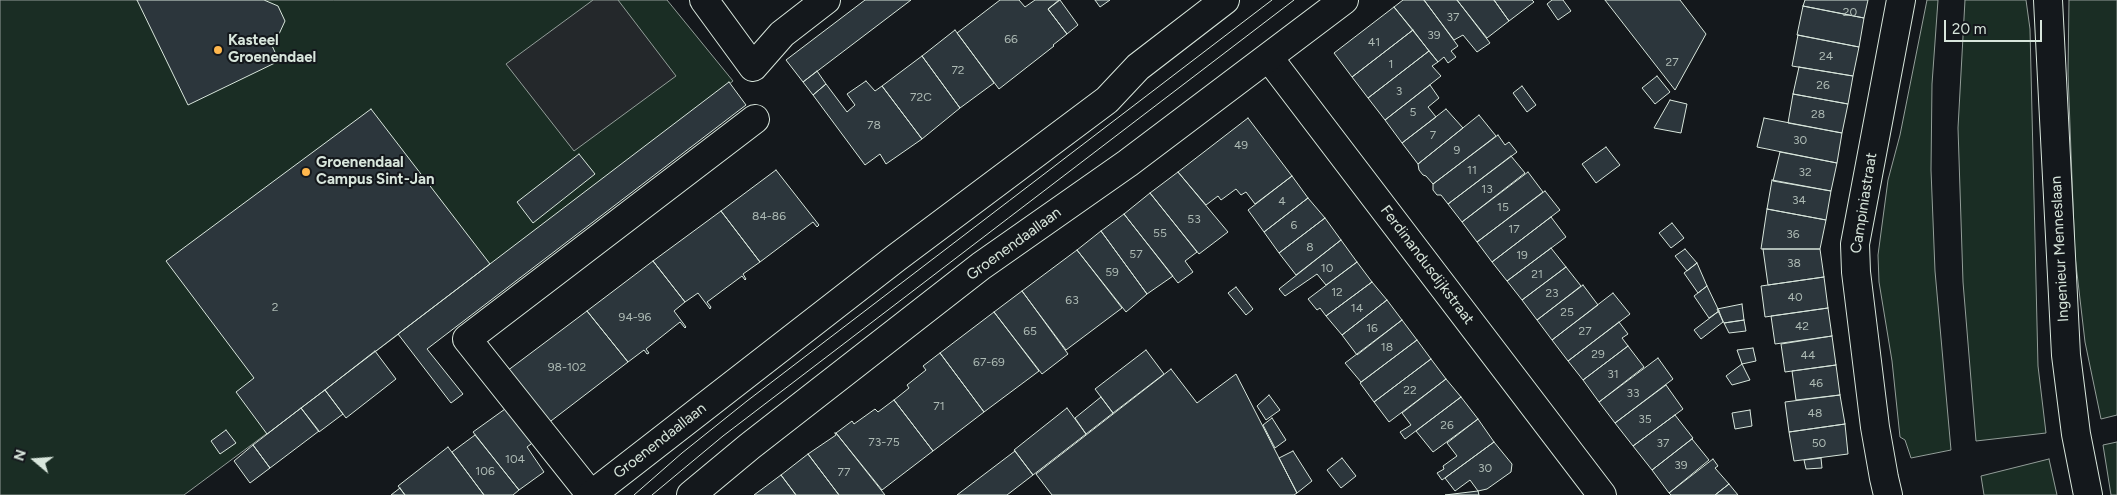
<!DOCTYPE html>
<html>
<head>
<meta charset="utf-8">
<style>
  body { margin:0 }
  #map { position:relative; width:2117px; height:495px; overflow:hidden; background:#14181c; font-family:Figtree,sans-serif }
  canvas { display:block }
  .north { position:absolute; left:10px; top:435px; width:50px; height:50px; -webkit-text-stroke:4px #14181c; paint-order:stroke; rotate:288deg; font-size:14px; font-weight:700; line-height:20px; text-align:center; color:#d8e6dc }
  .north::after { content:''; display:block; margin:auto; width:18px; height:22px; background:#d8e6dc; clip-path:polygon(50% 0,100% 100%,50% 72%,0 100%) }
  .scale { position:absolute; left:1944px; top:20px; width:98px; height:22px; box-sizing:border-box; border:2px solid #d8e6dc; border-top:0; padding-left:6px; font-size:15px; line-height:18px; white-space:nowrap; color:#d8e6dc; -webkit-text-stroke:4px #14181c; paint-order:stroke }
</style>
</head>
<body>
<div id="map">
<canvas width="2117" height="495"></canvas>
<div class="north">N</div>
<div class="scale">20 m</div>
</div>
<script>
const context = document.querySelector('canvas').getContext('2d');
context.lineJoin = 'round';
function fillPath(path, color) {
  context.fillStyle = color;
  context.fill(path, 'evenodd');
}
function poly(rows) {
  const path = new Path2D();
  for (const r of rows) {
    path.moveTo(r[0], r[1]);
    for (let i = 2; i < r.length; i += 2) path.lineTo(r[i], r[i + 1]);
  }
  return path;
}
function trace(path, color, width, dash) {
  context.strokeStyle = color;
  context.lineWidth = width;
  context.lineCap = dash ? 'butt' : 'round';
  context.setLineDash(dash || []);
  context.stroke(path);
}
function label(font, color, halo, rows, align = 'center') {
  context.font = font + ' Figtree,sans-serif';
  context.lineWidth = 4;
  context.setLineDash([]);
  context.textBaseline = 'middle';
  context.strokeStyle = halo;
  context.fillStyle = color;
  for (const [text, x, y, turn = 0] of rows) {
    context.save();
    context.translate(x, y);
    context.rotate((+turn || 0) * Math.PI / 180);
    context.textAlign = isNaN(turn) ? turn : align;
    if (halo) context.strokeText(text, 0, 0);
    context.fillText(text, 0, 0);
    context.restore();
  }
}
const green = poly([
  [0,0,667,0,733,81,301,408,184,495,0,495,0,0],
  [1927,0,1938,0,1932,84,1931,170,1935,271,1951,450,1911,458,1905,440,1900,437,1892,361,1879,282,1878,255,1888,180,1900,135,1927,0],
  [1965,0,2026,0,2030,29,2038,366,2046,433,1976,441,1963,282,1958,128,1965,0],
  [2069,0,2117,0,2117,415,2101,419,2085,342,2075,256,2068,74,2069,0],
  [2117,442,2117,495,2111,495,2103,445,2117,442],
  [2049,459,2057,495,1984,495,1981,476,2049,459]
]);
fillPath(green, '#1a2d24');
trace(green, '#939e99', 1);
const parking = poly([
  [593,0,618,0,676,76,574,151,506,64,593,0]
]);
fillPath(parking, '#24282b');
trace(parking, '#939e99', 1);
const building = poly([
  [137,0,264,0,278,6,285,21,279,34,269,39,279,61,188,105,137,0],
  [865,0,911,0,803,82,786,60,865,0],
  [1000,0,1019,0,1025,7,1035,0,1059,0,1048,9,1067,34,1053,45,1054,46,999,89,957,33,1000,0],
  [1060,0,1078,25,1067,34,1048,9,1060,0],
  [1095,0,1110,0,1100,7,1095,0],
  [1403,0,1424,0,1458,46,1451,51,1456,57,1448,63,1444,57,1438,62,1394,7,1403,0],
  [1424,0,1457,0,1490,43,1477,52,1463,35,1454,40,1424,0],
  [1457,0,1494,0,1509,21,1487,38,1457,0],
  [1494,0,1532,0,1534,2,1509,21,1494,0],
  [1552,0,1563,0,1571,11,1558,20,1547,4,1552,0],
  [1605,0,1680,0,1706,34,1675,90,1605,0],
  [1805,0,1868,0,1864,18,1803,6,1805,0],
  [1803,6,1864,18,1859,47,1797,35,1803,6],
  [1394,7,1413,30,1352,77,1334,53,1394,7],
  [955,30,994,83,960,108,922,56,955,30],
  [1413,30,1429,51,1368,98,1352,77,1413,30],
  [1798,35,1859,47,1853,76,1792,66,1798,35],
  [1429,51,1438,62,1432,66,1441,76,1385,120,1368,98,1429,51],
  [922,56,960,108,922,139,882,86,922,56],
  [1799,67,1853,76,1848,104,1793,94,1799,67],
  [817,71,826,84,813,95,803,82,817,71],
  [1657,76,1670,92,1655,104,1642,88,1657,76],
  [866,81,875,91,882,86,922,139,886,164,880,154,865,165,813,95,826,84,847,112,855,105,847,94,866,81],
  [729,82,746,105,427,349,463,394,451,403,398,334,729,82],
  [1430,85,1439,98,1428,107,1436,117,1402,143,1385,120,1430,85],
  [1522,86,1536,105,1527,112,1513,93,1522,86],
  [1793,94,1848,104,1842,133,1788,123,1793,94],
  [1670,100,1687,104,1681,133,1654,128,1670,100],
  [371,109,490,264,267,434,236,392,254,378,166,261,371,109],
  [1446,109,1463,128,1418,164,1402,143,1446,109],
  [1479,115,1496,136,1433,184,1426,176,1423,175,1419,170,1418,164,1479,115],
  [1248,118,1292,176,1255,204,1246,192,1241,195,1236,189,1221,200,1218,196,1206,205,1178,172,1248,118],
  [1764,118,1842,133,1837,163,1757,147,1764,118],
  [1498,135,1505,145,1509,142,1517,152,1448,204,1441,195,1437,195,1433,190,1433,184,1498,135],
  [1606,147,1620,165,1596,183,1582,164,1606,147],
  [1780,152,1837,163,1831,191,1773,181,1780,152],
  [579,154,595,174,533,223,517,202,579,154],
  [1511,156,1525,173,1462,222,1448,204,1511,156],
  [776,170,819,225,817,227,813,222,760,262,721,211,776,170],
  [1178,172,1228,232,1199,254,1150,193,1178,172],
  [1528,172,1543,192,1477,242,1462,222,1528,172],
  [1292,176,1308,198,1264,232,1248,210,1292,176],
  [1772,180,1831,191,1826,220,1767,209,1772,180],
  [1545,191,1560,210,1492,262,1477,242,1545,191],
  [1150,193,1197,252,1185,261,1193,272,1178,283,1124,214,1150,193],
  [1308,198,1325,218,1279,253,1264,232,1308,198],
  [1767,209,1826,220,1820,249,1761,249,1767,209],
  [721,211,760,262,743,274,746,279,745,280,742,276,707,302,711,307,710,309,698,293,685,302,653,261,721,211],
  [1124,214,1173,276,1147,294,1101,231,1124,214],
  [1551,217,1566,237,1507,281,1492,262,1551,217],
  [1325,218,1341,240,1296,275,1279,253,1325,218],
  [1672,223,1684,238,1671,248,1659,233,1672,223],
  [1101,231,1147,294,1126,312,1077,250,1101,231],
  [1341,240,1357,262,1326,285,1317,274,1285,296,1279,289,1341,240],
  [1551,248,1566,267,1522,300,1507,281,1551,248],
  [1685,249,1697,263,1687,271,1675,256,1685,249],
  [1763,249,1820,249,1824,277,1768,285,1763,249],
  [1077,250,1122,308,1066,350,1022,291,1077,250],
  [653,261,685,302,674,311,686,327,685,328,680,322,646,349,649,353,647,354,644,350,628,362,587,311,653,261],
  [1357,262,1372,282,1326,316,1320,308,1317,310,1308,299,1357,262],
  [1697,263,1707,286,1698,293,1684,273,1697,263],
  [1566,267,1581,286,1537,320,1522,300,1566,267],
  [1824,277,1828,308,1765,317,1761,286,1824,277],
  [1372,282,1387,300,1342,335,1326,316,1372,282],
  [1583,285,1598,305,1552,340,1537,320,1583,285],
  [1707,286,1719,311,1709,318,1694,296,1707,286],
  [1236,287,1253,309,1246,315,1228,293,1236,287],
  [1022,291,1068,354,1042,374,994,312,1022,291],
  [1613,293,1630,314,1568,361,1552,340,1613,293],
  [1387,300,1402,320,1357,355,1342,335,1387,300],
  [1742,304,1744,320,1724,323,1717,309,1742,304],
  [1828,308,1832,336,1775,344,1771,316,1828,308],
  [587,311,628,362,547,424,507,371,587,311],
  [1719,311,1723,322,1701,339,1694,330,1719,311],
  [994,312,1039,371,984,412,940,353,994,312],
  [1402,320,1417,340,1361,382,1345,363,1402,320],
  [1744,320,1746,331,1729,333,1724,323,1744,320],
  [1619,322,1628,334,1622,338,1628,346,1583,380,1568,361,1619,322],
  [1832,336,1836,365,1785,372,1781,344,1832,336],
  [1417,340,1431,359,1374,402,1360,383,1417,340],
  [1628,346,1644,367,1599,402,1583,380,1628,346],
  [1753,348,1756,361,1742,364,1737,350,1753,348],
  [1146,350,1164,374,1113,413,1095,389,1146,350],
  [375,351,396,379,346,418,325,390,375,351],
  [940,353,984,412,933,451,894,400,909,388,907,385,926,370,923,366,940,353],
  [1658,358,1673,379,1615,423,1599,402,1658,358],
  [1431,359,1446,379,1389,422,1374,402,1431,359],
  [1742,364,1750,380,1732,385,1726,376,1742,364],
  [1836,365,1840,395,1796,400,1792,371,1836,365],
  [1171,369,1197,403,1236,374,1297,493,1294,495,1052,495,1036,474,1171,369],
  [1446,379,1461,397,1405,439,1400,432,1411,425,1402,413,1446,379],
  [1666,385,1683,409,1633,446,1615,423,1666,385],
  [325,390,343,414,319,432,301,408,325,390],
  [1269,395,1280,410,1266,420,1257,406,1269,395],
  [1840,395,1845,424,1789,432,1785,402,1840,395],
  [1101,397,1113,413,1086,434,1075,418,1101,397],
  [1461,397,1478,419,1433,452,1416,431,1461,397],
  [894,400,933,451,882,490,836,433,852,421,854,424,875,409,878,412,894,400],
  [512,404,539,438,527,447,544,472,519,490,473,432,512,404],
  [301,408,319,431,270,468,253,445,301,408],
  [1067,408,1086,434,1033,475,1014,450,1067,408],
  [1750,410,1752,426,1735,429,1732,413,1750,410],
  [1675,415,1693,438,1652,470,1633,446,1675,415],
  [1272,418,1286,440,1275,448,1263,425,1272,418],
  [1478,419,1494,442,1442,480,1437,473,1444,469,1443,466,1457,456,1447,443,1478,419],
  [1845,424,1848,454,1794,461,1789,432,1845,424],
  [226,430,236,443,220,454,211,441,226,430],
  [835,433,836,433,885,495,839,495,808,454,836,435,835,433],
  [475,435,519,490,513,495,484,495,452,452,475,435],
  [1692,439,1709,460,1669,493,1652,470,1692,439],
  [1494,442,1512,464,1511,472,1487,489,1478,491,1470,480,1455,491,1445,478,1494,442],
  [253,445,270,468,250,483,234,461,253,445],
  [448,447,484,495,405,495,398,486,448,447],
  [1015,451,1033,475,1007,495,957,495,1015,451],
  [1293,451,1312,481,1297,493,1279,458,1293,451],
  [808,454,839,495,796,495,781,475,808,454],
  [1342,458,1356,476,1341,488,1327,470,1342,458],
  [1821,458,1822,468,1806,469,1804,460,1821,458],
  [1713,459,1718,466,1715,468,1729,484,1715,495,1671,495,1669,493,1713,459],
  [781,475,796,495,754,495,781,475],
  [1729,484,1738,495,1715,495,1729,484],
  [400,488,405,495,391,495,400,488],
  [1478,491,1479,495,1445,495,1478,491]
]);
fillPath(building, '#2c363c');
trace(building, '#d8e6dc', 1);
const minor = poly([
  [704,0,753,67,782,34,826,0],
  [2048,0,2066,355,2076,434,2088,495],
  [1269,58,1602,495],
  [591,495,467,339,755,119],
  [1888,495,1884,478,1875,427,1856,272,1855,244,1901,0]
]);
const major = poly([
  [591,495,896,258,1107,100,1138,67,1225,0],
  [691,495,750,446,981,266,1128,163,1344,0]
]);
trace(minor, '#d8e6dc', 30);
trace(major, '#d8e6dc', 30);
trace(minor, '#14181c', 28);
trace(major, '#14181c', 28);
trace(poly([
  [634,495,682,453,747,401,1272,0],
  [652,495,723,436,1294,0]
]), '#d8e6dc', 1);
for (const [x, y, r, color] of [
  [218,50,5,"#ffb74d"],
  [306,172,5,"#ffb74d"]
]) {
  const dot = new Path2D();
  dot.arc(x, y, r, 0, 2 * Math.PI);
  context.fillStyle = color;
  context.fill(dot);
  trace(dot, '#14181c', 2);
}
label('12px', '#adbab4', null, [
  ["20",1850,12],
  ["37",1453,17],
  ["39",1434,35],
  ["66",1011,39],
  ["41",1374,42],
  ["24",1826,56],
  ["27",1672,62],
  ["1",1391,64],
  ["72",958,70],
  ["26",1823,85],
  ["3",1399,91],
  ["72C",921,97],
  ["5",1413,112],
  ["28",1818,114],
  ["78",874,125],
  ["7",1433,135],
  ["30",1800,140],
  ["49",1241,145],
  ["9",1457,150],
  ["11",1472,170],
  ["32",1805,172],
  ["13",1487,189],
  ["34",1799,200],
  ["4",1282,201],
  ["15",1503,207],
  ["84-86",769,216],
  ["53",1194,219],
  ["6",1294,225],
  ["17",1514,229],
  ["55",1160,233],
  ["36",1793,234],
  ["8",1310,247],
  ["57",1136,254],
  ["19",1522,255],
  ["38",1794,263],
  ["10",1327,268],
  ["59",1112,272],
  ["21",1537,274],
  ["12",1337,292],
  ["23",1552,293],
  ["40",1795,297],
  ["63",1072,300],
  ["2",275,307],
  ["14",1357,308],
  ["25",1567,312],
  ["94-96",635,317],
  ["42",1802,326],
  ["16",1372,328],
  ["65",1030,331],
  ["27",1585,331],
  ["18",1387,347],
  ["29",1598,354],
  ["44",1808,355],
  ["67-69",989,362],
  ["98-102",567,367],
  ["31",1613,374],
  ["46",1816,383],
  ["22",1410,390],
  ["33",1633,393],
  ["71",939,406],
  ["48",1815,413],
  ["35",1645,419],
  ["26",1447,425],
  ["73-75",884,442],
  ["37",1663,443],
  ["50",1819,443],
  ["104",515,459],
  ["39",1681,465],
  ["30",1485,468],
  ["106",485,471],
  ["77",844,472]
]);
label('bold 15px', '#d8e6dc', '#14181c', [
  ["Kasteel",228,41],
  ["Groenendael",228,58],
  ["Groenendaal",316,163],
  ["Campus Sint-Jan",316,180]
], 'left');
label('15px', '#d8e6dc', '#14181c', [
  ["Campiniastraat",1864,203,-81],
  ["Groenendaallaan",1014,244,-36],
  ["Ingenieur Menneslaan",2060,249,-93],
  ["Ferdinandusdijkstraat",1427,265,53],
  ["Groenendaallaan",660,441,-38]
]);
</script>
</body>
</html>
